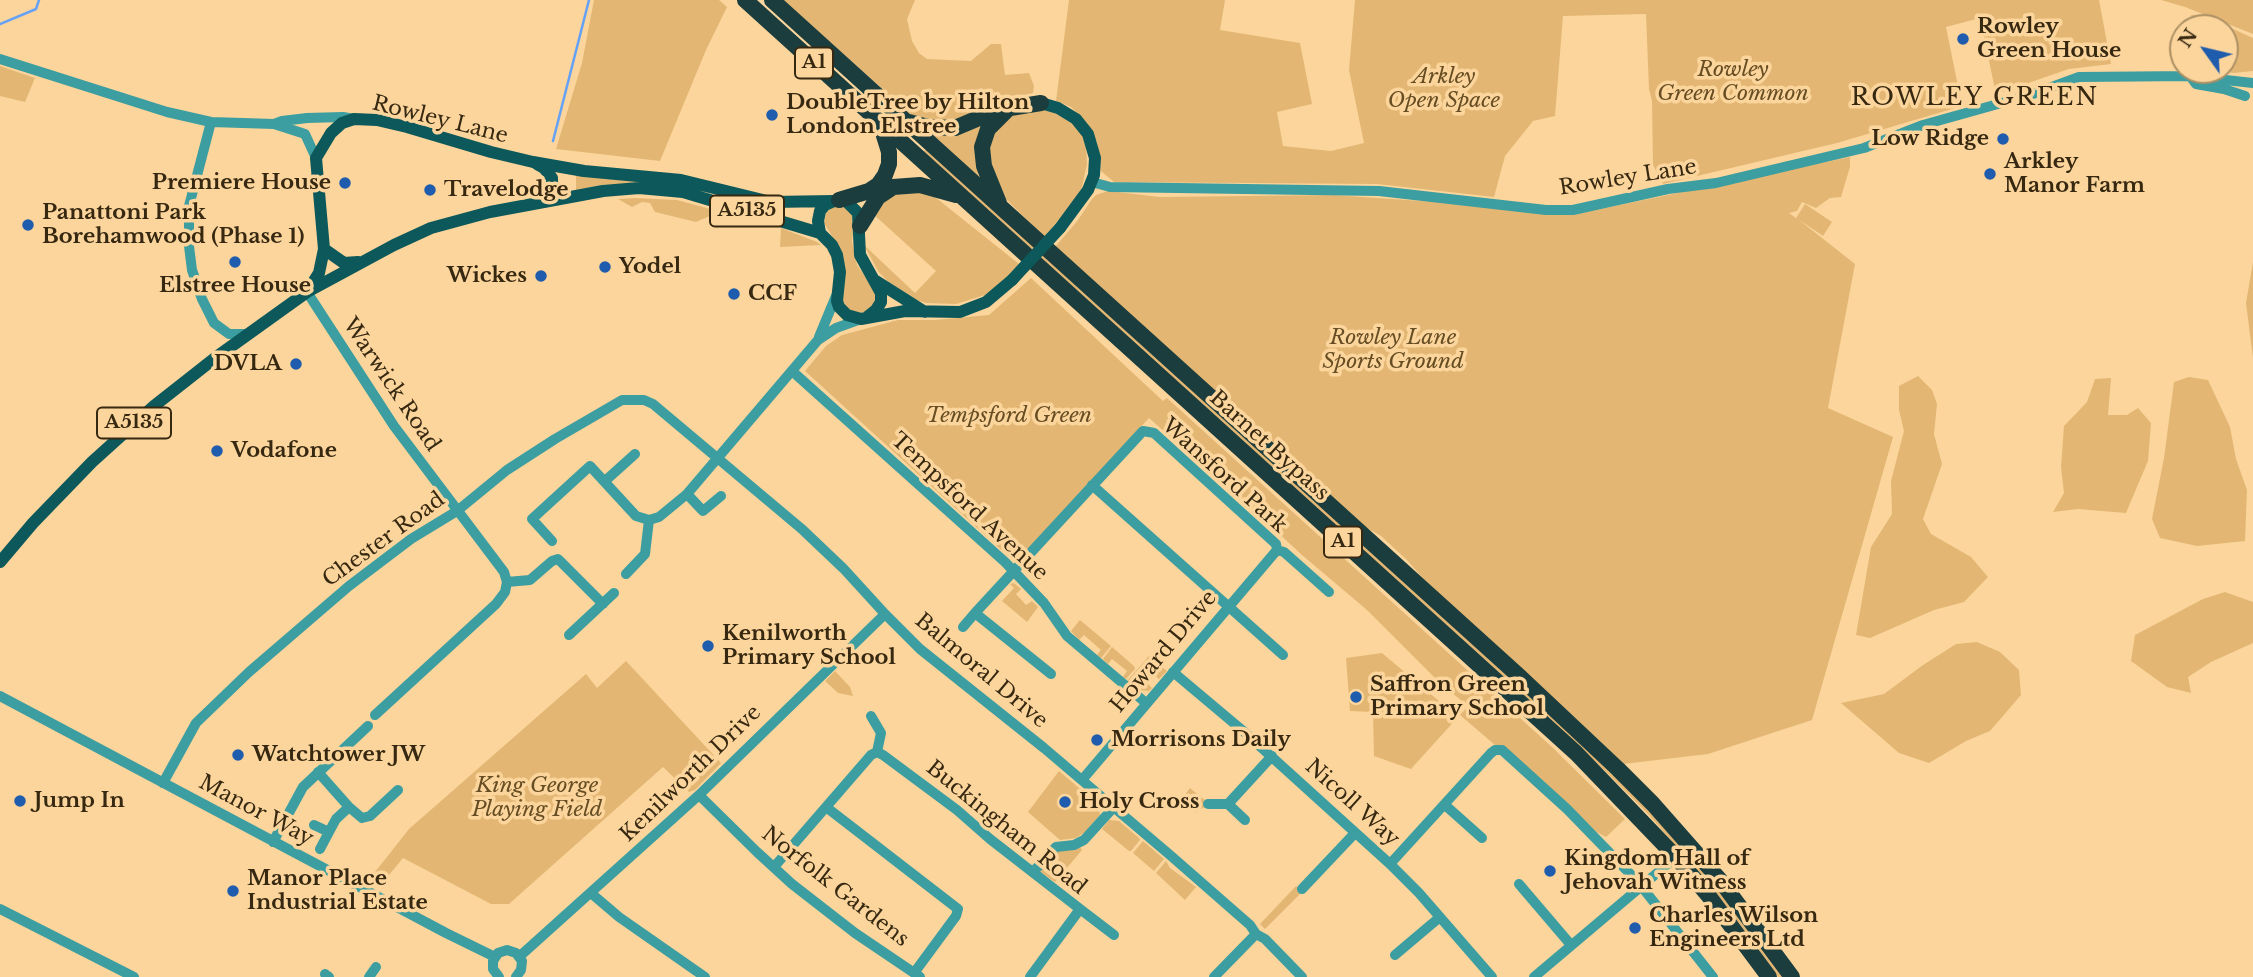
<!DOCTYPE html>
<html>
<head>
<meta charset="utf-8">
<style>
  body { margin:0 }
  #map { position:relative; width:2253px; height:977px; overflow:hidden; background:#fbd59c; font-family:"Libre Baskerville",serif }
  canvas { display:block }
  .north { position:absolute; left:2169px; top:14px; width:70px; height:70px; box-sizing:border-box; background:#fbd59c; border:2px solid #ad9064; border-radius:50%; rotate:304deg; font-size:19px; font-weight:700; line-height:28px; text-align:center; color:#372811 }
  .north::after { content:''; display:block; margin:auto; width:24px; height:32px; background:#1f5cad; clip-path:polygon(50% 0,100% 100%,50% 72%,0 100%) }
</style>
</head>
<body>
<div id="map">
<canvas width="2253" height="977"></canvas>
<div class="north">N</div>
</div>
<script>
const context = document.querySelector('canvas').getContext('2d');
context.lineJoin = 'round';
function fillPath(path, color) {
  context.fillStyle = color;
  context.fill(path, 'evenodd');
}
function poly(rows) {
  const path = new Path2D();
  for (const r of rows) {
    path.moveTo(r[0], r[1]);
    for (let i = 2; i < r.length; i += 2) path.lineTo(r[i], r[i + 1]);
  }
  return path;
}
function trace(path, color, width, dash) {
  context.strokeStyle = color;
  context.lineWidth = width;
  context.lineCap = dash ? 'butt' : 'round';
  context.setLineDash(dash || []);
  context.stroke(path);
}
function label(font, color, halo, rows, align = 'center') {
  context.font = font + ' "Libre Baskerville",serif';
  context.lineWidth = 7;
  context.setLineDash([]);
  context.textBaseline = 'middle';
  context.strokeStyle = halo;
  context.fillStyle = color;
  for (const [text, x, y, turn = 0] of rows) {
    context.save();
    context.translate(x, y);
    context.rotate((+turn || 0) * Math.PI / 180);
    context.textAlign = isNaN(turn) ? turn : align;
    if (halo) context.strokeText(text, 0, 0);
    context.fillText(text, 0, 0);
    context.restore();
  }
}
fillPath(poly([
  [594,0,719,0,727,7,706,50,660,161,556,149,582,63],
  [783,0,915,0,907,19,912,41,919,53,927,59,971,61,991,44,1001,44,1005,75,1029,73,1034,86,1033,93,1015,97,948,126,914,117],
  [1069,0,1225,0,1220,30,1300,43,1312,104,1277,112,1283,146,1331,151,1364,143,1349,70,1355,0,2099,0,2111,64,2069,69,1996,94,1980,18,1946,27,1962,106,1837,143,1663,184,1653,165,1652,101,1649,89,1646,14,1563,16,1555,116,1533,121,1505,156,1494,197,1377,184,1114,182,1101,171,1097,142,1086,122,1071,107,1056,101],
  [2161,0,2253,0,2253,34,2185,7],
  [2191,15,2204,16,2253,38,2253,71,2234,73,2215,70,2225,70,2225,28,2198,28],
  [0,66,35,78,25,102,0,96],
  [1048,109,1075,125,1086,142,1087,164,1082,187,1075,200,1044,237,999,192,986,144,1010,114],
  [988,125,989,188,938,142,929,130],
  [926,149,1576,738,1643,803,1726,898,1783,977,1778,977,1743,928,1696,869,1649,815,1603,769,923,152],
  [1850,157,1850,167,1841,197,1830,198,1816,208,1802,202,1797,211,1789,213,1796,218,1805,204,1832,222,1823,236,1798,219,1855,264,1828,408,1893,437,1812,720,1708,754,1623,764,1427,583,1407,560,1381,536,1362,525,1055,247,1078,220,1092,199,1096,195,1108,191,1160,197,1333,195,1452,203,1572,215],
  [576,173,675,183,576,193],
  [910,189,935,197,1019,264,1002,283,985,295,956,304,926,303,916,300,891,285,878,271,864,245,915,293,936,271,872,213,885,197],
  [635,198,677,200,762,223,761,226,738,227,734,220,710,216,696,222,655,212,650,203,642,202,632,207,618,199],
  [836,206,846,207,853,214,854,224,852,242,857,265,875,290,876,302,866,312,855,313,846,307,843,301,832,236,824,223,826,212],
  [781,228,817,242,821,245,780,247],
  [2253,262,2253,358,2246,303],
  [1031,278,1163,401,1167,398,1552,747,1625,819,1606,837,1595,831,1460,715,1468,706,1440,683,1367,610,1302,555,1246,503,1199,454,1175,441,1149,418,1019,560,1008,556,805,371,826,346,842,335,898,320,935,320,989,315],
  [1918,376,1932,390,1937,404,1934,434,1942,464,1923,519,1931,534,1971,557,1988,577,1964,602,1934,610,1870,638,1856,635,1871,547,1892,514,1891,481,1904,431,1899,410,1899,386],
  [2189,377,2208,380,2230,427,2236,459,2247,490,2245,541,2197,546,2160,538,2152,519,2164,458,2174,382],
  [2111,378,2108,415,2127,415,2138,408,2151,423,2148,461,2126,513,2078,509,2053,512,2064,493,2061,467,2064,426,2087,402,2095,379],
  [1014,583,1021,589,1016,594,1026,605,1032,601,1038,607,1027,622,1002,601,1014,588,1010,584],
  [2225,592,2253,602,2253,643,2211,662,2188,677,2191,693,2167,687,2131,661,2135,635,2203,599],
  [1080,620,1111,646,1101,658,1097,655,1101,650,1084,635,1079,640,1071,631],
  [1977,642,2000,652,2019,670,2021,695,1990,731,1966,741,1929,763,1899,753,1841,703,1884,694,1923,665,1956,644],
  [1112,647,1134,666,1135,669,1126,679,1123,677,1127,671,1112,659,1108,664,1103,659],
  [1382,653,1458,717,1411,769,1374,756,1373,712,1350,711,1346,658],
  [1149,656,1167,671,1159,679,1154,675,1147,683,1152,688,1149,691,1138,690,1142,685,1134,677,1129,682,1127,681],
  [626,661,721,763,695,790,689,792,663,767,509,904,491,904,403,858,380,886,368,881,409,829,586,674,597,688],
  [835,671,850,687,853,696,838,693,825,681],
  [1059,771,1099,805,1100,815,1085,832,1076,838,1060,840,1028,812],
  [1190,788,1206,801,1207,806,1195,812,1180,801],
  [1109,820,1119,821,1139,838,1140,840,1131,851,1129,851,1102,829],
  [1143,841,1164,859,1154,871,1133,853],
  [1080,847,1082,850,1055,882,1040,872,1056,852],
  [1166,861,1170,868,1196,887,1185,900,1156,873],
  [1296,886,1302,892,1265,929,1260,924]
]), '#e3b773');
trace(poly([
  [0,24,36,9,39,0],
  [553,141,589,0]
]), '#65a1f5', 2.5);
trace(poly([
  [0,59,167,112,211,122,274,124,282,121,307,118,343,117,354,119],
  [2190,76,2196,84,2224,89,2245,96],
  [211,122,189,206,189,246,192,270,202,299,214,323,229,334,247,334],
  [274,124,305,134,316,158],
  [1092,182,1110,187,1379,191,1546,210,1573,210,1668,189,1716,183,1864,148,1923,125,2030,95,2079,77,2190,76,2253,83],
  [307,292,394,426,504,572,507,582,505,592,496,604,375,715],
  [819,337,836,296],
  [792,371,1005,562,1044,603,1067,636,1146,703],
  [605,481,635,454],
  [1092,485,1283,655],
  [687,494,703,511,721,496],
  [552,541,532,519,590,466,636,516,649,520,659,517,687,494,818,340,836,328,861,319],
  [626,574,645,554,649,520],
  [507,582,530,580,552,561,558,559,603,604],
  [963,627,975,613],
  [569,635,614,593],
  [1173,672,1242,730,1390,864,1419,893,1492,977],
  [1051,674,975,613,1143,431,1154,433,1276,544,1277,550,1284,552,1329,592],
  [0,696,446,933,495,957],
  [871,716,881,733,877,752],
  [318,772,349,807,362,818,370,816,398,790],
  [1082,780,1277,550],
  [163,783,196,723,249,672,349,586,411,539,457,511,507,470,555,439,622,400,644,400,653,404,803,530,843,568,885,614,920,649,1044,748,1170,855,1250,925,1256,934,1265,939,1302,977],
  [699,795,757,852,792,884,855,933,920,977],
  [1208,804,1228,804,1245,820],
  [1228,804,1272,756],
  [1445,805,1482,838],
  [826,807,958,909,956,916,914,973],
  [314,825,329,832,336,819,349,807],
  [273,842,303,787,368,726],
  [320,849,329,832],
  [1390,864,1491,753,1495,750,1502,750,1567,809,1638,882,1713,977],
  [774,867,871,755,877,752,883,755,957,810,990,839,1080,909,1030,977],
  [1033,872,1056,847,1074,845,1084,840,1114,807],
  [1519,884,1571,945],
  [1302,889,1355,833],
  [592,894,619,917,705,977],
  [0,909,134,977],
  [1080,909,1114,935],
  [1395,955,1440,917],
  [520,956,699,795,885,614],
  [325,974,329,977],
  [369,977,376,967],
  [499,977,493,969,493,961,498,953,507,950,516,953,522,961,521,970,516,977],
  [1214,977,1256,934],
  [1534,977,1676,857]
]), '#3c9ea0', 10);
trace(poly([
  [1041,103,1058,108,1076,119,1088,134,1095,158,1094,175,1088,190,1060,228],
  [537,202,547,193,552,186,552,178,544,168,537,164],
  [324,249,344,263,358,262],
  [876,281,925,312],
  [307,292,319,273,324,249,316,158,331,133,342,123,354,119,377,120,407,127,491,152,533,162,584,171,681,180,771,202,834,201],
  [866,318,876,310,881,302,881,293,860,255,858,213,846,201,834,201,825,205,820,211,818,221,820,233,832,245,837,255,840,272,837,301,839,307,847,315,861,319,905,311,960,312,986,302,1012,280],
  [0,562,33,523,92,462,154,406,215,358,307,292,394,245,431,228,490,212,603,191,639,188,683,192,820,233]
]), '#0c585a', 12);
trace(poly([
  [745,0,1576,753,1676,857,1708,895,1769,977],
  [772,0,1519,676,1618,769,1653,804,1720,880,1792,977],
  [909,122,928,127,955,128,998,110,1041,103],
  [839,200,869,191,878,185,885,175,889,164,889,152,880,123],
  [999,203,984,166,982,147,988,129,1008,109],
  [860,226,878,197,893,187,920,185,956,195]
]), '#1b3d3e', 16);
trace(poly([
  [1012,280,1060,228]
]), '#0c585a', 12);
for (const [x, y, r, color] of [
  [1963,39,7,"#1f5cad"],
  [772,115,7,"#1f5cad"],
  [2003,139,7,"#1f5cad"],
  [1990,174,7,"#1f5cad"],
  [345,183,7,"#1f5cad"],
  [430,190,7,"#1f5cad"],
  [28,225,7,"#1f5cad"],
  [235,262,7,"#1f5cad"],
  [605,267,7,"#1f5cad"],
  [541,276,7,"#1f5cad"],
  [734,294,7,"#1f5cad"],
  [296,364,7,"#1f5cad"],
  [217,451,7,"#1f5cad"],
  [708,646,7,"#1f5cad"],
  [1356,697,7,"#1f5cad"],
  [1097,740,7,"#1f5cad"],
  [238,755,7,"#1f5cad"],
  [20,801,7,"#1f5cad"],
  [1065,802,7,"#1f5cad"],
  [1550,871,7,"#1f5cad"],
  [233,891,7,"#1f5cad"],
  [1635,928,7,"#1f5cad"]
]) {
  const dot = new Path2D();
  dot.arc(x, y, r, 0, 2 * Math.PI);
  context.fillStyle = color;
  context.fill(dot);
  trace(dot, '#fbd59c', 2.5);
}
for (const [x, y, w] of [
  [814,63,38],
  [747,211,74],
  [134,423,74],
  [1343,542,38]
]) {
  const box = new Path2D();
  box.roundRect(x - w / 2, y - 15.5, w, 31, 5);
  context.fillStyle = '#fbd59c';
  context.fill(box);
  trace(box, '#372811', 2);
}
label('bold 19px', '#372811', null, [
  ["A1",814,63],
  ["A5135",747,211],
  ["A5135",134,423],
  ["A1",1343,542]
]);
label('bold 21px', '#372811', '#fbd59c', [
  ["Rowley",1977,27],
  ["Green House",1977,51],
  ["DoubleTree by Hilton",786,103],
  ["London Elstree",786,127],
  ["Low Ridge",1989,139,"right"],
  ["Arkley",2004,162],
  ["Manor Farm",2004,186],
  ["Premiere House",331,183,"right"],
  ["Travelodge",444,190],
  ["Panattoni Park",42,213],
  ["Borehamwood (Phase 1)",42,237],
  ["Yodel",619,267],
  ["Wickes",527,276,"right"],
  ["Elstree House",235,286,"center"],
  ["CCF",748,294],
  ["DVLA",282,364,"right"],
  ["Vodafone",231,451],
  ["Kenilworth",722,634],
  ["Primary School",722,658],
  ["Saffron Green",1370,685],
  ["Primary School",1370,709],
  ["Morrisons Daily",1111,740],
  ["Watchtower JW",252,755],
  ["Jump In",34,801],
  ["Holy Cross",1079,802],
  ["Kingdom Hall of",1564,859],
  ["Jehovah Witness",1564,883],
  ["Manor Place",247,879],
  ["Industrial Estate",247,903],
  ["Charles Wilson",1649,916],
  ["Engineers Ltd",1649,940]
], 'left');
label('italic 21px', '#674d23', '#fbd59c', [
  ["Rowley",1733,70],
  ["Green Common",1733,94],
  ["Arkley",1444,77],
  ["Open Space",1444,101],
  ["Rowley Lane",1393,338],
  ["Sports Ground",1393,362],
  ["Tempsford Green",1009,416],
  ["King George",537,786],
  ["Playing Field",537,810]
]);
label('21px', '#372811', '#fbd59c', [
  ["Rowley Lane",440,120,14],
  ["Rowley Lane",1628,178,-9],
  ["Warwick Road",391,385,56],
  ["Barnet Bypass",1269,446,42],
  ["Wansford Park",1224,476,42],
  ["Tempsford Avenue",969,507,43],
  ["Chester Road",384,540,-36],
  ["Howard Drive",1164,652,-50],
  ["Balmoral Drive",981,671,40],
  ["Kenilworth Drive",691,774,-44],
  ["Nicoll Way",1352,803,42],
  ["Manor Way",256,811,28],
  ["Buckingham Road",1006,828,39],
  ["Norfolk Gardens",835,887,38]
]);
context.letterSpacing = '2px';
label('24px', '#372811', '#fbd59c', [
  ["ROWLEY GREEN",1975,98]
]);
context.letterSpacing = '0px';
</script>
</body>
</html>
